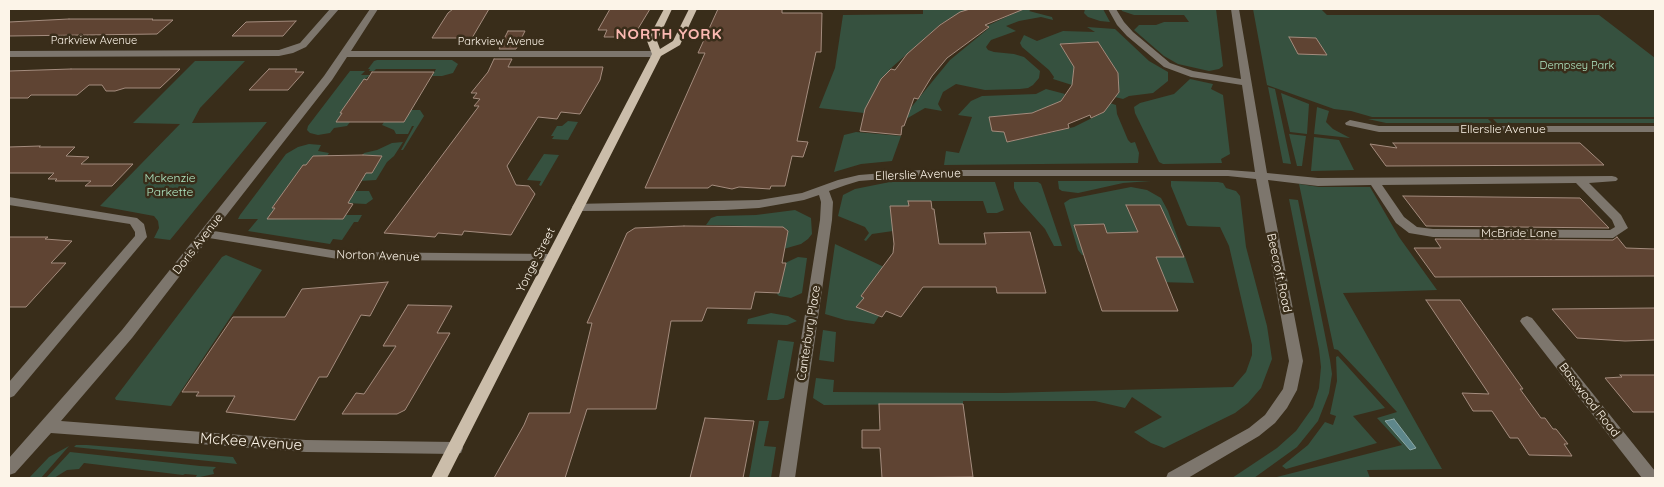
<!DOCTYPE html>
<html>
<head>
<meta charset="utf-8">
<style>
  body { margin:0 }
  #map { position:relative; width:1664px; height:487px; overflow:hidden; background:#392d1a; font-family:Quicksand,sans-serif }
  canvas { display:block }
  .frame { position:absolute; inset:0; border:10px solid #fcf4e8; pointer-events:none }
</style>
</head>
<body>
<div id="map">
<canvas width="1664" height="487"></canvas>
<div class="frame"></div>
</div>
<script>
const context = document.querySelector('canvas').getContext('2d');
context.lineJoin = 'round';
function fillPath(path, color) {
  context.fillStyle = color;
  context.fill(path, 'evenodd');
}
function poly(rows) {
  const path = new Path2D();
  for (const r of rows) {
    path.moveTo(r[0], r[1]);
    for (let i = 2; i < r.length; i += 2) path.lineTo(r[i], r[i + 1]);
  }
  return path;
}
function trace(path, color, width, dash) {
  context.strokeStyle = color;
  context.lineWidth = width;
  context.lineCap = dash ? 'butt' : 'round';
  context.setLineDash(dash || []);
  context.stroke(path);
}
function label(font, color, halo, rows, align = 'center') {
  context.font = font + ' Quicksand,sans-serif';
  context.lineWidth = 5;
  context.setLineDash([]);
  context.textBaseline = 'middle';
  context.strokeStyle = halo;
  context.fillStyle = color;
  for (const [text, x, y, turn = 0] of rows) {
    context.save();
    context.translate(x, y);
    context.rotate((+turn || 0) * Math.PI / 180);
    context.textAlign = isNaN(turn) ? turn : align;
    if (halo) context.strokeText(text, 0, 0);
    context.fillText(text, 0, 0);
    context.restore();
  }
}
fillPath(poly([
  [923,9,973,9,942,23,890,69,864,113,819,108,835,68,843,15,923,14],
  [1023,9,1032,9,1029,11,1052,17,1053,20,1041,17,1019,21,1006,26,1016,31,991,40,986,47,988,50,994,52,1014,54,1024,57,1040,71,1039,78,1033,85,1028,88,1020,89,985,90,956,84,943,92,938,104,942,111,925,108,906,119,909,110,950,60,989,28,987,26],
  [1085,9,1103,9,1110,22,1100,21,1088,17,1084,13],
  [1121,9,1216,9,1223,66,1219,69,1209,71,1178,64,1164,56,1134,30,1139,25,1156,25,1164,22,1189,22,1184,15,1134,15,1122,11],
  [1253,9,1321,9,1327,15,1599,15,1655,58,1655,117,1372,117,1351,111,1334,109,1267,85],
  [1087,27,1115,29,1149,61,1168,72,1168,81,1153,93,1129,96,1123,99,1115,97,1119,92,1118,73,1098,42,1060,44,1074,67,1072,85,1053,79,1054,77,1049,70,1022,47,1020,43,1024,35,1037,41,1063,31,1095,32],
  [377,60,452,60,458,64,453,73,442,76,432,76,436,69,376,69,374,71,369,71,370,69,368,69,374,61],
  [195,61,245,61,200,108,192,123,267,122,170,240,154,238,159,228,158,221,154,216,100,206,180,124,133,123],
  [350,71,365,71,361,75,370,75,364,80,340,113,350,122,347,126,334,128,330,133,318,135,310,133,307,130,308,126],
  [1190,79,1213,84,1211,89,1223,95,1230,154,1221,159,1222,163,1163,164,1159,162,1135,113,1134,107,1140,103,1174,94],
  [1268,87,1275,89,1291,164,1283,163],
  [1046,89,1065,94,1061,101,1032,113,989,117,992,131,1004,132,1007,142,1045,134,1074,127,1104,112,1110,103,1116,105,1117,114,1128,140,1131,143,1135,142,1139,153,1138,163,944,165,946,151,959,153,972,117,958,115,971,101,982,96,1036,94],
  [1281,93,1309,104,1307,134,1290,132],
  [1317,107,1329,111,1326,122,1333,129,1350,138,1314,134],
  [410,110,420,110,424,116,403,150,401,150,414,126,412,126,408,134,396,134,394,130,382,125,384,122],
  [1368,119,1488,119,1492,123,1386,123],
  [1493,119,1655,119,1655,123,1497,123],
  [568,121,578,122,568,140,552,139,554,136,551,136,557,126,562,126],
  [856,132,901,136,892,161,861,164,834,172,844,135],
  [1289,134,1306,136,1302,166,1297,166],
  [1314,137,1339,140,1354,170,1311,171],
  [403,142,394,156,387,162,376,180,359,181,366,173,372,173,382,156,362,156,364,153,377,150,392,143],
  [309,144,321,145,318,151,329,153,327,156,313,156,306,165,303,165,272,208,275,208,268,219,320,220,343,219,345,215,362,215,358,222,354,222,342,240,333,239,330,244,248,231,258,219,238,219,240,215,286,154,298,147],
  [544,154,559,155,541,186,539,185,541,181,527,180],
  [1058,181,1151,181,1123,183,1078,193,1062,191,1059,189],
  [1171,181,1218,182,1223,183,1226,188,1236,191,1240,196,1246,247,1267,326,1272,359,1261,388,1248,403,1235,413,1164,448,1151,443,1134,432,1162,417,1132,397,1125,408,1095,401,963,401,963,404,824,405,813,398,816,378,834,380,833,392,1003,393,1233,387,1246,372,1252,355,1252,345,1229,246,1220,227,1189,226,1187,225,1171,186],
  [890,182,995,182,1004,210,997,213,987,213,983,201,909,201,909,206,890,206,893,231,872,234,866,241,864,240,869,233,865,227,838,216,843,195,855,189],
  [1014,182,1038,182,1041,184,1062,246,1054,246,1045,229,1020,201,1014,188],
  [1299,184,1319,187,1370,187,1399,237,1437,290,1343,293,1442,469,1367,470,1370,478,1273,478,1402,445,1377,418,1397,412,1338,350,1334,349],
  [1131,187,1147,190,1161,198,1168,211,1182,250,1181,250,1160,205,1127,205,1138,232,1107,233,1103,224,1074,225,1084,255,1082,255,1078,250,1064,203,1070,199],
  [355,191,369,191,373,199,366,204,347,203],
  [1289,199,1298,200,1330,360,1332,374,1329,393,1318,421,1297,447,1254,478,1232,478,1277,448,1296,431,1313,407,1319,388,1321,367,1319,349],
  [795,210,811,218,812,234,808,239,801,244,780,250,771,247,786,241,788,231,783,227,706,225,711,218,717,216,756,215],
  [835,244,884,267,861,296,865,298,857,306,879,316,874,324,845,320,825,314],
  [226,255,262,270,171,406,116,400,115,398,222,257],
  [798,257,807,258,802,293,791,298,779,296,777,294,783,264],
  [1149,257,1185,257,1194,283,1159,282],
  [771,313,788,316,797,321,787,325,747,324,748,319],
  [823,330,836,332,834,362,819,360],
  [778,340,794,342,784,398,778,400,767,400],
  [1338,356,1385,408,1353,416,1377,443,1286,469,1282,466,1308,445,1325,422,1333,425,1336,416,1330,414,1337,381,1336,357],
  [759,421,769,421,764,446,776,447,771,478,749,478],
  [76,445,87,445,233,457,237,464,74,447],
  [69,446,41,478,29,478,49,457],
  [70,452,200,466,216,467,213,470,214,474,195,478,197,475,185,474,183,475,84,463,79,469,67,470,54,478,46,478]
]), '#36513f');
const water = poly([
  [1394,419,1416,448,1410,450,1385,421,1394,419]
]);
fillPath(water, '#5e878b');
trace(water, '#8da8a7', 1);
const building = poly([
  [453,9,489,9,472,38,432,38,448,13,453,9],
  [610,9,650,9,633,37,604,37,607,30,598,30,610,9],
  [718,9,782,9,782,13,822,13,821,52,816,52,797,141,808,142,803,157,792,156,785,186,771,186,770,189,739,187,732,189,712,185,708,188,645,188,705,53,698,53,718,9],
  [970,9,1024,9,985,25,989,27,947,58,932,76,918,99,914,98,904,126,902,126,901,135,860,131,865,109,881,79,891,69,895,70,907,54,940,25,960,12,970,9],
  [69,19,153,19,152,20,173,20,157,34,9,36,9,22,69,19],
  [296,21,283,36,232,36,246,22,296,21],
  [508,31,525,31,516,49,499,49,508,31],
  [1289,37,1316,38,1327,55,1298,54,1289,37],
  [1098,42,1118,73,1119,92,1104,112,1091,118,1090,115,1068,124,1069,128,1007,142,1004,132,992,131,989,117,1032,113,1061,101,1072,85,1074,67,1060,44,1098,42],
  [494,59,512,59,508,67,603,67,600,80,580,114,561,112,557,119,538,117,507,166,516,185,529,186,535,194,511,235,464,231,462,235,438,233,435,237,384,233,479,106,474,106,480,99,473,98,477,93,471,93,488,72,494,59],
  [71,69,180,69,160,88,125,88,115,91,106,91,102,85,89,85,77,95,31,95,28,98,9,98,9,71,71,69],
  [269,69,297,69,295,72,304,72,288,90,249,90,269,69],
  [372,72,434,72,404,122,336,122,342,113,340,113,364,79,367,80,372,72],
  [1393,143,1580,143,1604,165,1386,166,1370,144,1397,148,1393,143],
  [40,146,39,147,75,147,66,156,89,157,81,164,133,164,112,186,85,186,91,181,55,181,57,179,48,179,54,173,9,173,9,147,40,146],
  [363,155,382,156,372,173,366,173,348,203,353,204,343,219,267,219,275,208,272,208,303,165,306,165,313,156,363,155],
  [1403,196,1580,198,1609,228,1426,226,1403,196],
  [908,201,931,201,932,209,934,209,939,244,986,244,984,233,1030,232,1046,293,997,293,996,287,923,287,901,317,886,311,882,317,856,307,864,298,861,296,893,253,894,244,890,206,909,206,908,201],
  [1126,205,1160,205,1184,257,1156,257,1178,311,1102,311,1074,225,1104,224,1107,233,1138,232,1126,205],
  [684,226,783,227,788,231,782,263,786,263,779,293,755,292,751,309,707,308,702,321,671,321,656,409,587,409,565,478,494,478,524,425,529,413,570,413,592,323,587,323,627,233,635,228,684,226],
  [9,237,48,237,45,239,72,241,51,263,66,263,26,307,9,307,9,237],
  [1617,237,1626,248,1655,249,1655,276,1435,277,1414,248,1441,248,1435,239,1613,240,1617,237],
  [388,282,370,316,361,315,327,377,319,377,295,420,226,412,235,396,196,396,199,392,182,392,233,317,285,317,302,289,388,282],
  [1426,300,1460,300,1523,389,1520,389,1541,418,1545,418,1553,429,1556,429,1568,444,1564,444,1572,456,1529,455,1518,438,1510,438,1492,411,1473,411,1462,393,1489,394,1426,300],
  [408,305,452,306,437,333,450,333,405,410,397,414,342,414,356,393,364,394,396,346,383,346,408,305],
  [1655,308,1655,340,1625,341,1577,338,1552,309,1655,308],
  [1620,375,1655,375,1655,412,1633,412,1605,378,1622,377,1620,375],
  [879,404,963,404,973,477,882,478,880,448,862,448,862,430,880,430,879,404],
  [705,418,754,421,743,478,690,478,705,418]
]);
fillPath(building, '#5f4433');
trace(building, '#a48c7e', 1);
fillPath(poly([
  [330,9,339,9,306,47,293,53,279,56,9,57,9,51,279,50,300,43,330,9],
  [370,9,378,9,351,51,657,51,662,54,657,57,347,57,332,80,214,231,344,252,552,254,556,255,558,258,556,261,344,260,209,238,132,338,61,421,306,440,455,442,461,443,463,448,461,453,455,454,306,452,51,433,15,473,9,475,9,458,122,330,324,76,370,9],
  [1108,9,1116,9,1124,22,1133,32,1170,63,1193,71,1241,79,1231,9,1239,9,1267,173,1318,178,1612,176,1616,177,1618,179,1616,181,1589,183,1621,215,1628,228,1613,238,1433,237,1409,233,1396,223,1371,185,1318,186,1268,180,1303,361,1297,390,1287,408,1275,423,1259,436,1188,478,1166,478,1168,473,1249,428,1265,415,1283,389,1289,361,1256,179,1228,176,921,176,859,181,846,185,829,191,833,202,832,220,795,478,779,478,820,220,821,202,819,195,804,200,759,208,724,210,578,211,572,207,574,204,759,200,802,193,838,180,859,175,921,170,1228,170,1255,172,1242,85,1191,77,1164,67,1127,36,1117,25,1108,9],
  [1576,183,1612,220,1615,227,1610,230,1433,229,1417,227,1404,217,1382,185,1576,183],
  [1350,120,1379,126,1655,126,1655,132,1379,132,1346,125,1345,123,1350,120],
  [9,197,137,218,144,224,147,237,14,396,9,398,9,382,135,236,135,232,130,224,9,205,9,197],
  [1527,316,1532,318,1655,471,1655,478,1642,478,1522,324,1520,321,1522,318,1527,316]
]), '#7d766d');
fillPath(poly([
  [664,9,672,9,657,41,660,49,673,41,689,9,697,9,680,45,661,56,447,478,431,478,652,54,647,41,664,9]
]), '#cbbdaa');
label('11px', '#fcf4e8', '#392d1a', [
  ["Parkview Avenue",94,41],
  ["Parkview Avenue",501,42]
]);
label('11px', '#afe6c2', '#392d1a', [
  ["Dempsey Park",1577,66]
]);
label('12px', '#fcf4e8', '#392d1a', [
  ["Ellerslie Avenue",1503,129],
  ["Ellerslie Avenue",918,175,-2],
  ["McBride Lane",1519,233],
  ["Doris Avenue",198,244,-52],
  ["Norton Avenue",378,256,2],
  ["Yonge Street",536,260,-63],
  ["Beecroft Road",1279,273,78],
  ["Canterbury Place",809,333,-81],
  ["Basswood Road",1589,400,52]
]);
label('12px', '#afe6c2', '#392d1a', [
  ["Mckenzie",170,178],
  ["Parkette",170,192]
]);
context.letterSpacing = '1px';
label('bold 15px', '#fbb8b1', '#392d1a', [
  ["NORTH YORK",669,34]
]);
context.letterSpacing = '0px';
label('15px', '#fcf4e8', '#392d1a', [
  ["McKee Avenue",251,442,4]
]);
</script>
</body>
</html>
